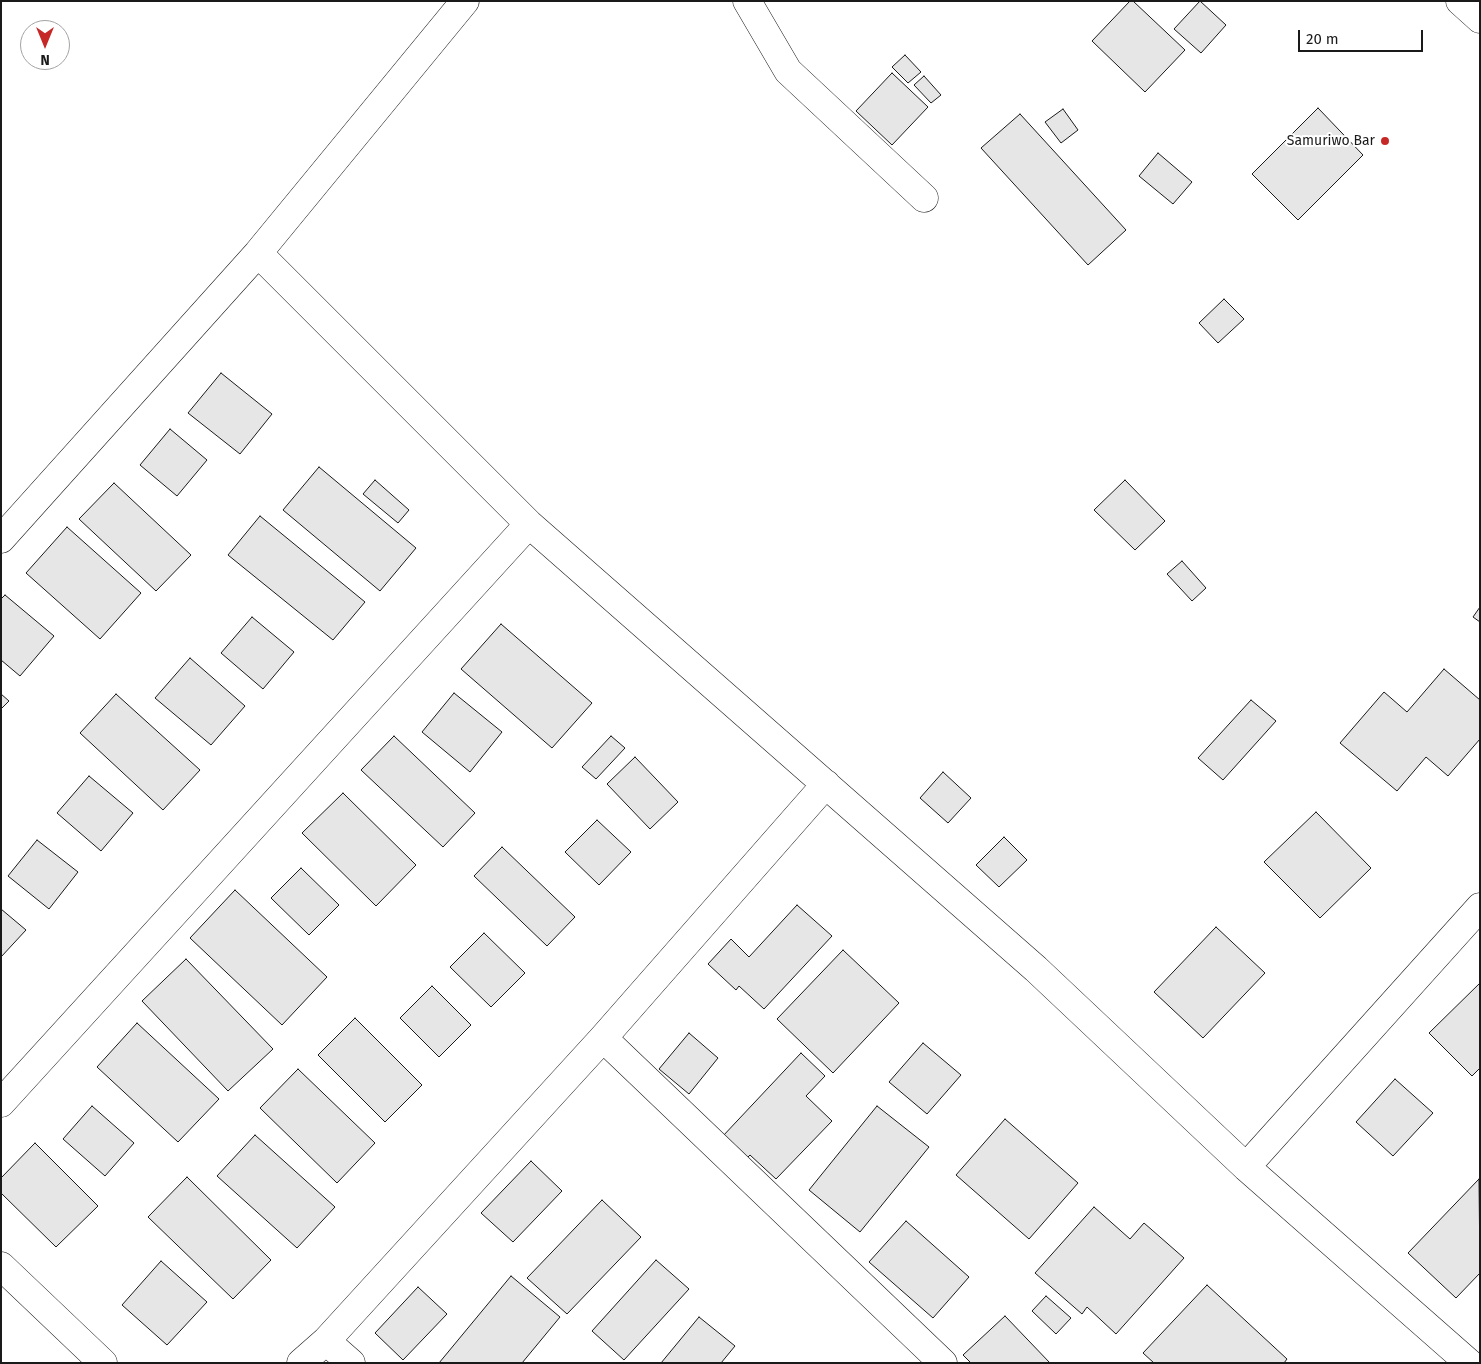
<!DOCTYPE html>
<html>
<head>
<meta charset="utf-8">
<style>
  body { margin:0 }
  #map { position:relative; width:1481px; height:1364px; overflow:hidden; background:#fff; font-family:"Fira Sans",sans-serif }
  canvas { display:block }
  .frame { position:absolute; inset:0; border:2px solid #1a1a1a; pointer-events:none }
  .north { position:absolute; left:20px; top:20px; width:50px; height:50px; box-sizing:border-box; background:#fff; border:1px solid #a3a3a3; border-radius:50%; rotate:180deg; font-size:14px; font-weight:700; line-height:20px; text-align:center; color:#1a1a1a }
  .north::after { content:''; display:block; margin:auto; width:18px; height:22px; background:#c62828; clip-path:polygon(50% 0,100% 100%,50% 72%,0 100%) }
  .scale { position:absolute; left:1298px; top:30px; width:125px; height:22px; box-sizing:border-box; border:2px solid #1a1a1a; border-top:0; padding-left:6px; font-size:15px; line-height:18px; white-space:nowrap; color:#1a1a1a; -webkit-text-stroke:4px #fff; paint-order:stroke }
</style>
</head>
<body>
<div id="map">
<canvas width="1481" height="1364"></canvas>
<div class="frame"></div>
<div class="north">N</div>
<div class="scale">20 m</div>
</div>
<script>
const context = document.querySelector('canvas').getContext('2d');
context.lineJoin = 'round';
function fillPath(path, color) {
  context.fillStyle = color;
  context.fill(path, 'evenodd');
}
function poly(rows) {
  const path = new Path2D();
  for (const r of rows) {
    path.moveTo(r[0], r[1]);
    for (let i = 2; i < r.length; i += 2) path.lineTo(r[i], r[i + 1]);
  }
  return path;
}
function trace(path, color, width, dash) {
  context.strokeStyle = color;
  context.lineWidth = width;
  context.lineCap = dash ? 'butt' : 'round';
  context.setLineDash(dash || []);
  context.stroke(path);
}
function label(font, color, halo, rows, align = 'center') {
  context.font = font + ' "Fira Sans",sans-serif';
  context.lineWidth = 4;
  context.setLineDash([]);
  context.textBaseline = 'middle';
  context.strokeStyle = halo;
  context.fillStyle = color;
  for (const [text, x, y, turn = 0] of rows) {
    context.save();
    context.translate(x, y);
    context.rotate((+turn || 0) * Math.PI / 180);
    context.textAlign = isNaN(turn) ? turn : align;
    if (halo) context.strokeText(text, 0, 0);
    context.fillText(text, 0, 0);
    context.restore();
  }
}
const building = poly([
  [1130,1,1133,1,1185,50,1145,92,1092,41,1130,1],
  [1200,1,1226,25,1201,53,1174,29,1200,1],
  [905,55,921,72,908,83,892,67,905,55],
  [892,73,928,107,892,145,856,111,892,73],
  [924,76,941,95,931,103,914,85,924,76],
  [1318,108,1363,155,1298,220,1252,174,1318,108],
  [1063,109,1078,130,1061,143,1045,122,1063,109],
  [1020,114,1126,230,1088,265,981,148,1020,114],
  [1158,153,1192,182,1173,204,1139,176,1158,153],
  [1224,299,1244,319,1218,343,1199,323,1224,299],
  [221,373,272,414,240,454,188,413,221,373],
  [170,429,207,460,177,496,140,465,170,429],
  [319,467,416,548,380,591,283,510,319,467],
  [375,480,409,510,398,523,363,494,375,480],
  [1125,480,1165,521,1135,550,1094,510,1125,480],
  [114,483,191,555,156,591,79,519,114,483],
  [260,516,365,602,333,640,228,555,260,516],
  [67,527,141,593,100,639,26,573,67,527],
  [1182,561,1206,588,1192,601,1167,574,1182,561],
  [5,595,54,636,20,676,1,660,1,599,5,595],
  [1480,607,1480,622,1473,617,1480,607],
  [252,617,294,652,263,689,221,653,252,617],
  [501,624,592,703,552,748,461,669,501,624],
  [190,658,245,706,211,745,155,698,190,658],
  [1444,669,1480,700,1480,739,1448,776,1426,757,1397,791,1340,743,1384,692,1407,712,1444,669],
  [454,693,502,732,470,772,422,732,454,693],
  [1,694,9,701,1,709,1,694],
  [116,694,200,770,163,810,80,733,116,694],
  [1251,700,1276,721,1223,780,1198,758,1251,700],
  [394,736,475,813,443,847,361,770,394,736],
  [611,736,625,748,596,779,582,767,611,736],
  [635,757,678,802,650,829,607,784,635,757],
  [943,772,971,798,948,823,920,798,943,772],
  [89,776,133,813,101,851,57,813,89,776],
  [343,793,416,865,376,906,302,833,343,793],
  [1316,812,1371,868,1320,918,1264,862,1316,812],
  [597,820,631,852,599,885,565,852,597,820],
  [1004,837,1027,860,999,887,976,865,1004,837],
  [37,840,78,872,49,909,8,876,37,840],
  [502,847,575,917,547,946,474,876,502,847],
  [301,868,339,905,309,935,271,898,301,868],
  [235,890,327,977,282,1025,190,938,235,890],
  [797,905,832,936,764,1009,739,986,736,990,708,964,731,939,749,957,797,905],
  [1,909,26,930,1,957,1,909],
  [1216,927,1265,973,1203,1038,1154,992,1216,927],
  [484,933,525,973,491,1007,450,967,484,933],
  [843,950,899,1003,833,1073,777,1019,843,950],
  [186,959,273,1049,228,1091,142,1001,186,959],
  [1480,983,1480,1068,1472,1076,1429,1033,1480,983],
  [432,986,471,1025,439,1057,400,1018,432,986],
  [355,1018,422,1085,385,1122,318,1055,355,1018],
  [137,1023,219,1099,178,1142,97,1067,137,1023],
  [689,1033,718,1058,689,1094,659,1069,689,1033],
  [923,1043,961,1075,927,1114,889,1082,923,1043],
  [801,1053,825,1076,806,1096,832,1121,776,1179,750,1155,746,1159,722,1137,801,1053],
  [298,1069,375,1143,337,1183,260,1108,298,1069],
  [1395,1079,1433,1113,1393,1156,1356,1122,1395,1079],
  [92,1106,134,1143,105,1176,63,1139,92,1106],
  [877,1106,929,1147,860,1232,809,1190,877,1106],
  [1005,1119,1078,1183,1029,1239,956,1175,1005,1119],
  [255,1135,335,1207,297,1248,217,1176,255,1135],
  [35,1143,98,1206,56,1247,1,1193,1,1178,35,1143],
  [531,1161,562,1191,513,1242,481,1213,531,1161],
  [187,1177,271,1260,233,1299,148,1217,187,1177],
  [1479,1179,1480,1273,1456,1298,1408,1253,1479,1179],
  [602,1200,641,1237,567,1314,527,1278,602,1200],
  [1094,1207,1130,1239,1144,1223,1184,1258,1116,1334,1087,1307,1082,1314,1035,1273,1094,1207],
  [906,1221,969,1277,933,1318,869,1262,906,1221],
  [656,1260,689,1289,624,1360,592,1331,656,1260],
  [161,1261,207,1302,167,1345,122,1305,161,1261],
  [511,1276,560,1317,522,1363,439,1363,511,1276],
  [1207,1285,1287,1359,1284,1363,1154,1363,1143,1353,1207,1285],
  [418,1287,447,1314,403,1360,375,1333,418,1287],
  [1046,1296,1071,1318,1056,1334,1032,1311,1046,1296],
  [1005,1316,1050,1363,971,1363,963,1355,1005,1316],
  [699,1317,735,1346,721,1363,661,1363,699,1317]
]);
fillPath(building, '#e6e6e6');
trace(building, '#1a1a1a', 1);
const minor = poly([
  [747,1,788,71,924,198],
  [1460,1,1480,19],
  [258,253,529,524,1036,969,1246,1167,1469,1363],
  [1,539,258,253,465,1],
  [603,1038,943,1363],
  [1,1103,529,524],
  [1246,1167,1480,907],
  [1,1266,103,1363],
  [326,1341,351,1363],
  [301,1363,326,1341,603,1038,826,784]
]);
trace(minor, '#1a1a1a', 29);
trace(minor, '#fff', 28);
for (const [x, y, r, color] of [
  [1385,141,5,"#c62828"]
]) {
  const dot = new Path2D();
  dot.arc(x, y, r, 0, 2 * Math.PI);
  context.fillStyle = color;
  context.fill(dot);
  trace(dot, '#fff', 2);
}
label('14px', '#1a1a1a', '#fff', [
  ["Samuriwo Bar",1375,141]
], 'right');
</script>
</body>
</html>
